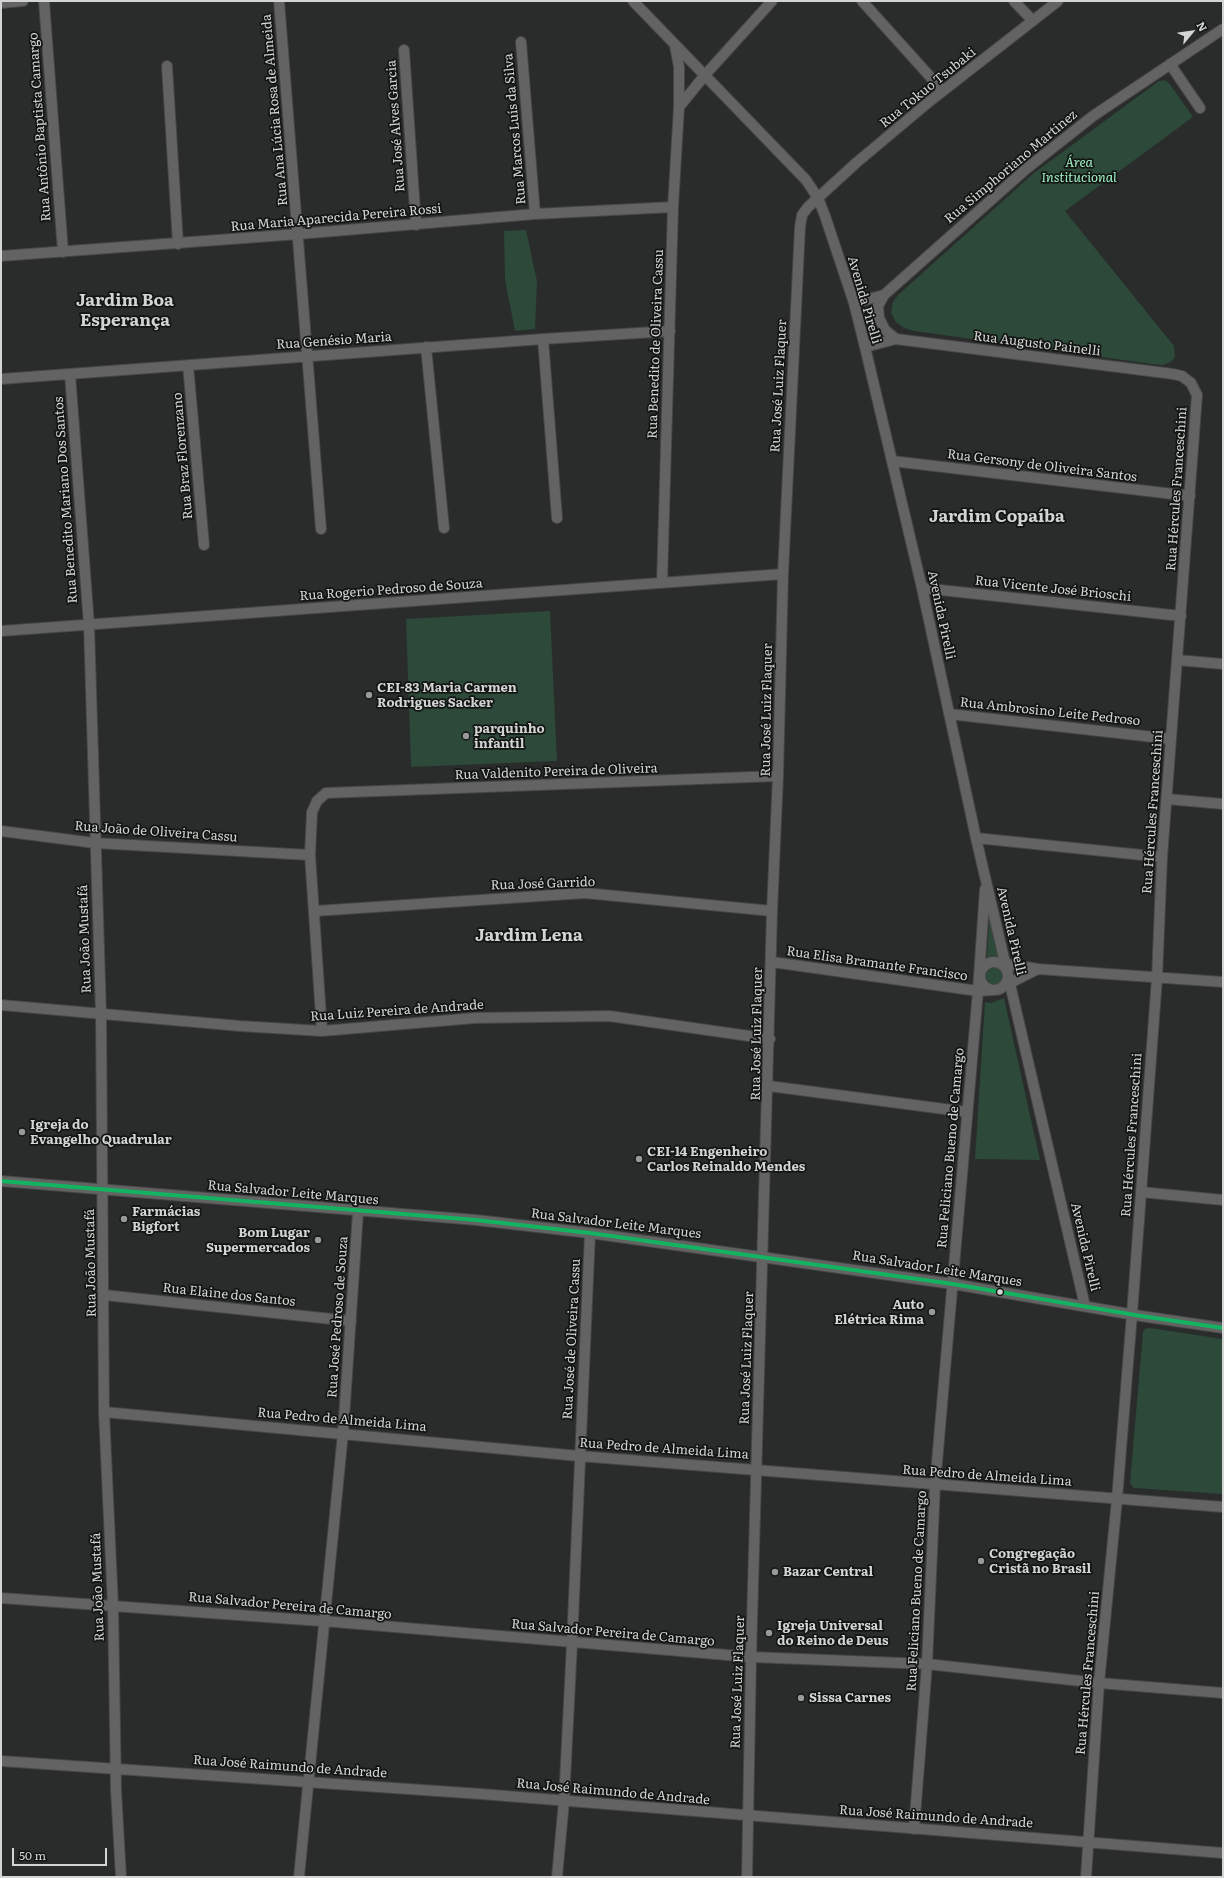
<!DOCTYPE html>
<html>
<head>
<meta charset="utf-8">
<style>
  body { margin:0 }
  #map { position:relative; width:1224px; height:1878px; overflow:hidden; background:#292c2a; font-family:Literata,serif }
  canvas { display:block }
  .frame { position:absolute; inset:0; border:2px solid #d2d5d3; pointer-events:none }
  .north { position:absolute; left:1172px; top:12px; width:40px; height:40px; -webkit-text-stroke:3px #131513; paint-order:stroke; rotate:61deg; font-size:11px; font-weight:700; line-height:16px; text-align:center; color:#d2d5d3 }
  .north::after { content:''; display:block; margin:auto; width:14px; height:18px; background:#d2d5d3; clip-path:polygon(50% 0,100% 100%,50% 72%,0 100%) }
  .scale { position:absolute; left:12px; top:1848px; width:95px; height:18px; box-sizing:border-box; border:2px solid #d2d5d3; border-top:0; padding-left:5px; font-size:12px; line-height:14px; white-space:nowrap; color:#d2d5d3; -webkit-text-stroke:3px #131513; paint-order:stroke }
</style>
</head>
<body>
<div id="map">
<canvas width="1224" height="1878"></canvas>
<div class="frame"></div>
<div class="north">N</div>
<div class="scale">50 m</div>
</div>
<script>
const context = document.querySelector('canvas').getContext('2d');
context.lineJoin = 'round';
function fillPath(path, color) {
  context.fillStyle = color;
  context.fill(path, 'evenodd');
}
function poly(rows) {
  const path = new Path2D();
  for (const r of rows) {
    if (r.length === 3) {
      path.moveTo(r[0] + r[2], r[1]);
      path.arc(r[0], r[1], r[2], 0, 2 * Math.PI);
      continue;
    }
    path.moveTo(r[0], r[1]);
    for (let i = 2; i < r.length; i += 2) path.lineTo(r[i], r[i + 1]);
  }
  return path;
}
function trace(path, color, width, dash) {
  context.strokeStyle = color;
  context.lineWidth = width;
  context.lineCap = dash ? 'butt' : 'round';
  context.setLineDash(dash || []);
  context.stroke(path);
}
function label(font, color, halo, rows, align = 'center') {
  context.font = font + ' Literata,serif';
  context.lineWidth = 3.5;
  context.setLineDash([]);
  context.textBaseline = 'middle';
  context.strokeStyle = halo;
  context.fillStyle = color;
  for (const [text, x, y, turn = 0] of rows) {
    context.save();
    context.translate(x, y);
    context.rotate((+turn || 0) * Math.PI / 180);
    context.textAlign = isNaN(turn) ? turn : align;
    if (halo) context.strokeText(text, 0, 0);
    context.fillText(text, 0, 0);
    context.restore();
  }
}
fillPath(poly([
  [1165,80,1169,83,1193,117,1065,211,1174,346,1175,357,1171,362,1163,365,1152,364,914,331,904,328,896,322,891,313,893,302,898,295,1034,173,1159,81],
  [526,230,537,281,535,329,515,331,505,280,504,231],
  [550,611,557,761,411,767,406,619],
  [990,906,999,959,995,956,987,958],
  [994,975,10],
  [1004,998,1040,1160,975,1159,985,1002,991,1003],
  [1150,1328,1223,1339,1223,1494,1134,1488,1130,1483,1143,1332,1145,1329]
]), '#2c493a');
const street = poly([
  [44,1,63,252],
  [279,1,321,529],
  [633,1,806,180,818,198,825,216,854,303,865,347,922,588,976,838,1085,1306],
  [862,1,943,91],
  [1014,1,1033,21],
  [1,3,23,1],
  [521,42,535,214],
  [404,50,416,225],
  [1170,64,1200,108],
  [167,66,178,244],
  [679,107,705,75,772,1],
  [1,256,299,234,535,214,673,207],
  [854,303,884,295],
  [543,339,557,518],
  [896,339,885,330,879,318,878,306,884,295,1026,169,1093,116,1223,29],
  [426,347,444,528],
  [865,347,896,339,1173,374,1182,376,1191,383,1197,395,1162,857,1157,978,1132,1314,1117,1499,1099,1683,1086,1877],
  [188,365,204,545],
  [70,374,89,625,101,1014,104,1412,113,1606,116,1790,121,1877],
  [1,379,543,339,670,331],
  [892,461,1190,496],
  [662,583,673,207,679,107,679,67,675,46],
  [922,588,1181,616],
  [1,631,783,574],
  [1177,660,1223,664],
  [949,714,1171,739],
  [1167,799,1223,804],
  [1,831,95,843,310,855],
  [976,838,1162,857],
  [315,911,585,893,772,911],
  [772,962,978,991,993,990],
  [994,976,14],
  [1000,963,1038,969,1223,982],
  [1004,986,1038,969],
  [1,1005,240,1026,322,1031,475,1018,609,1016,770,1039],
  [322,1031,310,855,312,812,317,801,326,793,778,776],
  [769,1086,967,1112],
  [1,1181,476,1220,590,1233,953,1284,1141,1316,1223,1328],
  [1141,1192,1223,1200],
  [104,1295,351,1321],
  [104,1412,579,1456,1223,1507],
  [1,1598,335,1622,751,1657,927,1664,1099,1683,1223,1693],
  [1,1761,481,1794,1223,1853],
  [914,1829,927,1664,935,1485,978,991,985,889],
  [299,1877,343,1433,358,1212],
  [557,1877,564,1801,572,1643,590,1233],
  [747,1877,751,1657,772,911,778,776,783,574,800,227,802,215,808,207,856,163,930,101,1058,1]
]);
trace(street, '#454645', 12);
trace(street, '#636363', 10);
trace(poly([
  [1,1181,476,1220,590,1233,953,1284,1141,1316,1223,1328]
]), '#13b361', 4);
for (const [x, y, r, color] of [
  [369,695,4,"#979a98"],
  [466,736,4,"#979a98"],
  [22,1132,4,"#979a98"],
  [639,1159,4,"#979a98"],
  [124,1219,4,"#979a98"],
  [318,1240,4,"#979a98"],
  [1000,1292,3.5,"#d2d5d3"],
  [932,1312,4,"#979a98"],
  [981,1561,4,"#979a98"],
  [775,1572,4,"#979a98"],
  [769,1633,4,"#979a98"],
  [801,1698,4,"#979a98"]
]) {
  const dot = new Path2D();
  dot.arc(x, y, r, 0, 2 * Math.PI);
  context.fillStyle = color;
  context.fill(dot);
  trace(dot, '#131513', 1.5);
}
label('13px', '#d2d5d3', '#131513', [
  ["Rua Tokuo Tsubaki",928,88,-39],
  ["Rua Ana Lúcia Rosa de Almeida",275,110,-95],
  ["Rua José Alves Garcia",396,126,-94],
  ["Rua Antônio Baptista Camargo",40,127,-94],
  ["Rua Marcos Luís da Silva",515,129,-95],
  ["Rua Simphoriano Martinez",1011,167,-40],
  ["Rua Maria Aparecida Pereira Rossi",336,218,-5],
  ["Avenida Pirelli",864,300,74],
  ["Rua Genésio Maria",334,341,-4],
  ["Rua Benedito de Oliveira Cassu",656,344,-88],
  ["Rua Augusto Painelli",1037,344,7],
  ["Rua José Luiz Flaquer",779,386,-87],
  ["Rua Braz Florenzano",183,456,-95],
  ["Rua Gersony de Oliveira Santos",1042,466,7],
  ["Rua Hércules Franceschini",1177,489,-86],
  ["Rua Benedito Mariano Dos Santos",66,500,-94],
  ["Rua Vicente José Brioschi",1053,589,6],
  ["Rua Rogerio Pedroso de Souza",391,590,-4],
  ["Avenida Pirelli",941,615,78],
  ["Rua José Luiz Flaquer",767,710,-89],
  ["Rua Ambrosino Leite Pedroso",1050,712,6],
  ["Rua Valdenito Pereira de Oliveira",556,772,-2],
  ["Rua Hércules Franceschini",1153,812,-86],
  ["Rua João de Oliveira Cassu",156,832,4],
  ["Rua José Garrido",543,884,-2],
  ["Avenida Pirelli",1011,931,77],
  ["Rua João Mustafá",85,939,-92],
  ["Rua Elisa Bramante Francisco",877,964,8],
  ["Rua Luiz Pereira de Andrade",397,1011,-4],
  ["Rua José Luiz Flaquer",757,1034,-89],
  ["Rua Hércules Franceschini",1132,1135,-86],
  ["Rua Feliciano Bueno de Camargo",951,1148,-85],
  ["Rua Salvador Leite Marques",293,1193,5],
  ["Rua Salvador Leite Marques",616,1224,7],
  ["Avenida Pirelli",1085,1247,77],
  ["Rua João Mustafá",91,1263,-91],
  ["Rua Salvador Leite Marques",937,1269,9],
  ["Rua Elaine dos Santos",229,1295,6],
  ["Rua José Pedroso de Souza",338,1317,-86],
  ["Rua José de Oliveira Cassu",572,1339,-87],
  ["Rua José Luiz Flaquer",747,1358,-88],
  ["Rua Pedro de Almeida Lima",342,1420,5],
  ["Rua Pedro de Almeida Lima",664,1449,4],
  ["Rua Pedro de Almeida Lima",987,1476,4],
  ["Rua João Mustafá",98,1587,-92],
  ["Rua Feliciano Bueno de Camargo",917,1591,-87],
  ["Rua Salvador Pereira de Camargo",290,1606,5],
  ["Rua Salvador Pereira de Camargo",613,1633,5],
  ["Rua Hércules Franceschini",1088,1673,-85],
  ["Rua José Luiz Flaquer",738,1682,-88],
  ["Rua José Raimundo de Andrade",290,1767,4],
  ["Rua José Raimundo de Andrade",613,1792,5],
  ["Rua José Raimundo de Andrade",936,1817,4]
]);
label('italic 13px', '#9ff2c3', '#131513', [
  ["Área",1079,163],
  ["Institucional",1079,178]
]);
label('bold 13px', '#d2d5d3', '#131513', [
  ["CEI-83 Maria Carmen",377,688],
  ["Rodrigues Sacker",377,703],
  ["parquinho",474,729],
  ["infantil",474,744],
  ["Igreja do",30,1125],
  ["Evangelho Quadrular",30,1140],
  ["CEI-14 Engenheiro",647,1152],
  ["Carlos Reinaldo Mendes",647,1167],
  ["Farmácias",132,1212],
  ["Bigfort",132,1227],
  ["Bom Lugar",310,1233,"right"],
  ["Supermercados",310,1248,"right"],
  ["Auto",924,1305,"right"],
  ["Elétrica Rima",924,1320,"right"],
  ["Congregação",989,1554],
  ["Cristã no Brasil",989,1569],
  ["Bazar Central",783,1572],
  ["Igreja Universal",777,1626],
  ["do Reino de Deus",777,1641],
  ["Sissa Carnes",809,1698]
], 'left');
label('bold 17px', '#d2d5d3', '#131513', [
  ["Jardim Boa",125,301],
  ["Esperança",125,321],
  ["Jardim Copaíba",997,517],
  ["Jardim Lena",529,936]
]);
</script>
</body>
</html>
